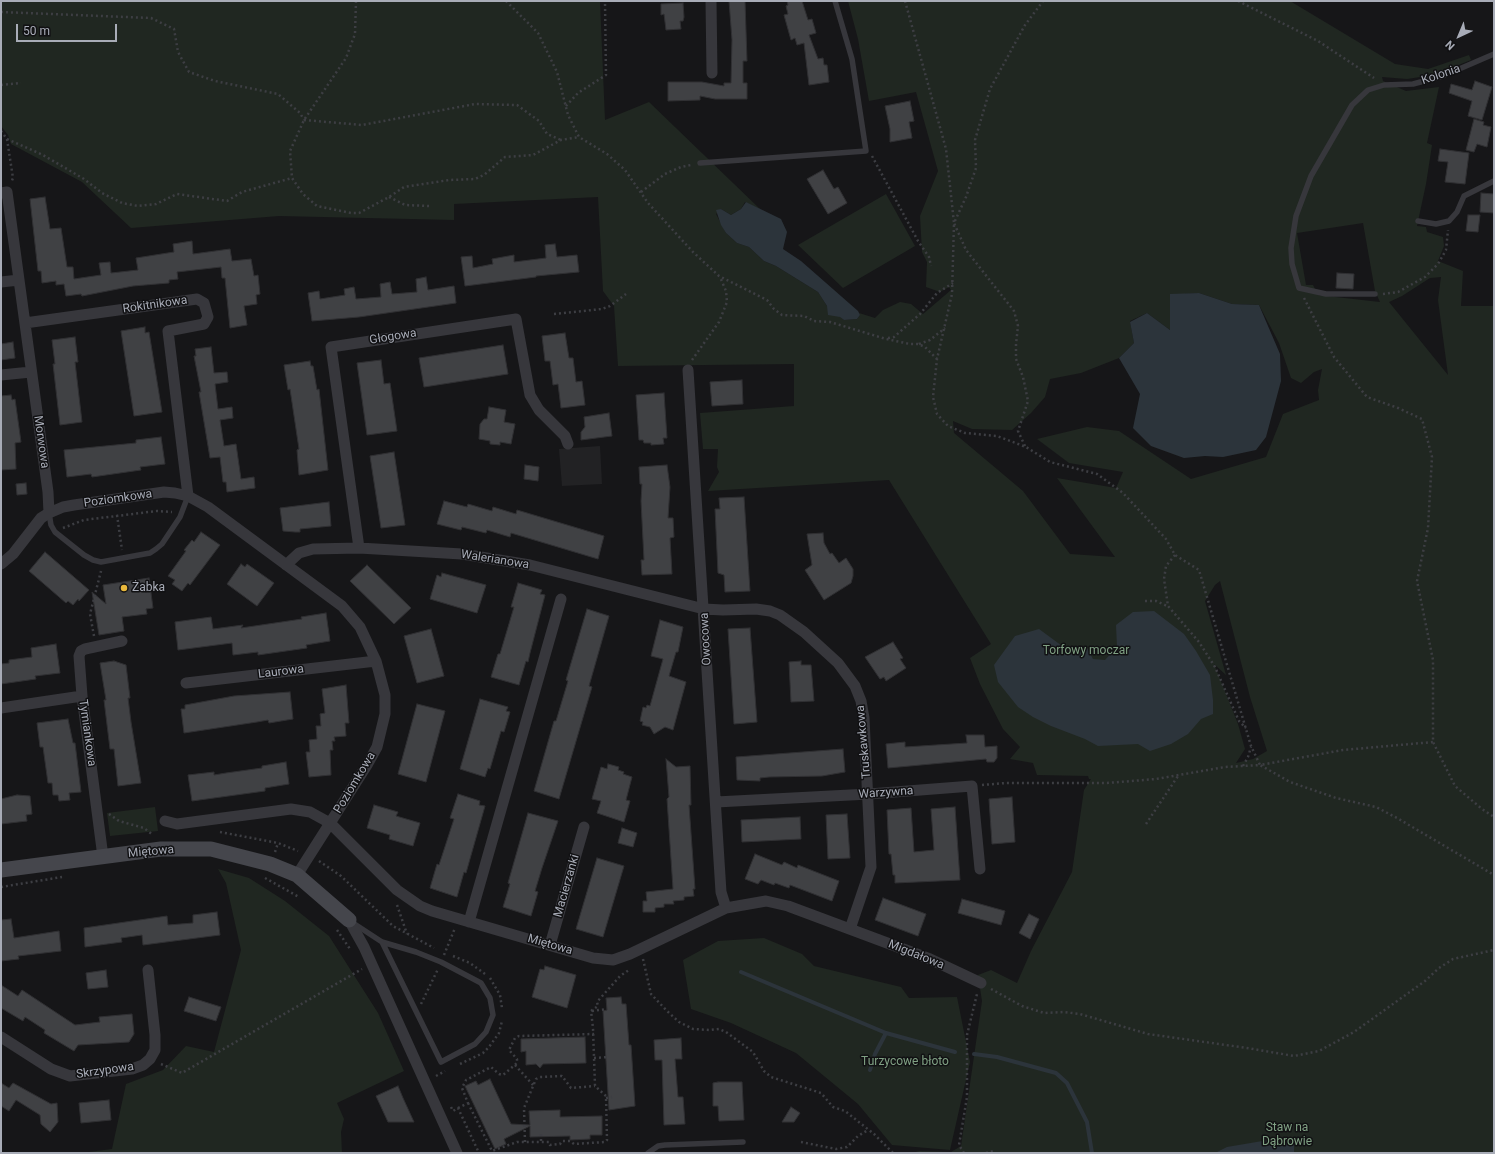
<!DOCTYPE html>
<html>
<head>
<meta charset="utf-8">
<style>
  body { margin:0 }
  #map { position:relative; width:1495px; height:1154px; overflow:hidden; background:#161618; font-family:Roboto,sans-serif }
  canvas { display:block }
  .frame { position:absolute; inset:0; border:2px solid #a8acb7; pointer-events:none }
  .north { position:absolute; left:1439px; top:16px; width:40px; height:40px; -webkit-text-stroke:3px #111113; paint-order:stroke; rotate:224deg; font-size:11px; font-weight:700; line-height:16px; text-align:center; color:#a8acb7 }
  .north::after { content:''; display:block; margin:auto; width:14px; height:18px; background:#a8acb7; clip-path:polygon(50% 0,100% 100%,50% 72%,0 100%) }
  .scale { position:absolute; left:16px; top:24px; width:101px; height:18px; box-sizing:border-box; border:2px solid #a8acb7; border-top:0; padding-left:5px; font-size:12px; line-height:14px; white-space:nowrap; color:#a8acb7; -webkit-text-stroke:3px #111113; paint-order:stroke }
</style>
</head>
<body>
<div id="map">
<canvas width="1495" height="1154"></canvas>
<div class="frame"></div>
<div class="north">N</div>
<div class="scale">50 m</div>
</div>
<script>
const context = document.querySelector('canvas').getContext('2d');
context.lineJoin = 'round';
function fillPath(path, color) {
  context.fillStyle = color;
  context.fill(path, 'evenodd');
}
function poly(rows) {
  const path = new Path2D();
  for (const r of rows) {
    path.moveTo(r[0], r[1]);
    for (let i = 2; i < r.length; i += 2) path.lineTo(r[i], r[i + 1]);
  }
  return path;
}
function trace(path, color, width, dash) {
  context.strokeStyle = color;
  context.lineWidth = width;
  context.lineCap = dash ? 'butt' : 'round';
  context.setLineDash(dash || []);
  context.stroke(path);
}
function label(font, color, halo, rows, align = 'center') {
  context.font = font + ' Roboto,sans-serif';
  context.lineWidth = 3;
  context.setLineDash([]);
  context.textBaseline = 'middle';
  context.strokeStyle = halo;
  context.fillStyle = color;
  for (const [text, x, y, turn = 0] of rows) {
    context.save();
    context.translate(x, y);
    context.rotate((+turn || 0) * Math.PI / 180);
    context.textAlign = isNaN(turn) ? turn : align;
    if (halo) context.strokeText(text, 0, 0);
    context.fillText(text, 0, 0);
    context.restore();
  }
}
fillPath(poly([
  [600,446,602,484,562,486,559,449]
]), '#222224');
fillPath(poly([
  [1,1,600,1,605,120,649,102,760,209,745,202,741,209,731,215,721,209,716,214,726,233,737,243,749,247,764,261,776,266,818,292,827,306,844,320,857,319,860,315,859,313,875,318,883,310,900,302,911,304,923,314,951,290,949,287,940,292,926,287,927,262,922,252,920,216,938,171,916,92,869,101,858,39,848,1,1290,1,1395,64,1428,69,1469,55,1471,60,1433,75,1407,79,1382,77,1383,81,1406,91,1439,87,1427,143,1432,145,1426,184,1417,226,1426,227,1427,232,1443,237,1444,246,1438,261,1463,271,1461,306,1494,306,1494,1153,910,1153,920,1151,951,1152,961,1146,982,1001,978,975,991,970,1017,983,1031,951,1072,872,1084,790,1091,779,1089,779,1088,776,1037,775,1033,763,1010,759,1020,747,1003,729,980,684,970,658,991,644,889,480,708,491,719,472,717,467,718,449,703,449,700,413,794,406,794,364,618,366,614,306,603,291,598,197,454,204,454,220,279,216,131,228,82,182,11,144,8,135,1,126],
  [1363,223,1375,291,1380,302,1318,295,1313,285,1306,285,1297,233],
  [1441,277,1438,300,1448,375,1389,302,1402,296,1430,278],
  [1199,293,1232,304,1259,305,1279,343,1291,378,1301,383,1314,372,1322,369,1318,390,1319,400,1283,414,1266,457,1191,479,1119,431,1087,427,1037,439,1069,463,1123,472,1116,488,1057,478,1115,557,1070,554,1023,491,954,433,953,421,972,429,1012,430,1031,413,1045,397,1050,379,1081,373,1119,358,1134,343,1130,321,1147,313,1170,330,1170,295],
  [1220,581,1250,697,1267,751,1253,759,1236,763,1245,749,1238,724,1214,664,1226,675,1205,601,1215,585],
  [886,194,915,246,843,288,798,245],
  [155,807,158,831,110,836,107,813],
  [218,869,249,878,285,901,329,936,378,1013,404,1071,337,1103,344,1119,341,1132,342,1153,81,1153,112,1149,126,1084,163,1070,186,1046,214,1052,241,950,226,883],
  [764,938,802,954,814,966,901,987,909,998,957,997,970,1062,950,1150,892,1145,858,1104,796,1053,731,1023,691,1009,683,960,718,941]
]), '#202721');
fillPath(poly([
  [746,202,781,219,787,232,783,249,801,261,858,311,860,315,857,319,844,320,840,317,828,315,827,306,818,292,776,266,764,261,749,247,737,243,726,233,721,225,716,210,721,209,731,215,741,209],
  [1199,293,1232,304,1259,305,1280,354,1281,381,1266,437,1256,450,1223,457,1205,456,1184,458,1151,446,1133,428,1140,394,1119,358,1134,343,1130,322,1147,313,1170,330,1170,294],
  [1154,611,1184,634,1196,651,1210,675,1213,700,1213,714,1201,719,1188,734,1171,744,1150,751,1138,744,1098,746,1085,739,1051,726,1033,717,1018,707,998,682,994,665,1015,636,1039,629,1073,654,1087,648,1093,659,1105,660,1117,647,1116,625,1133,612],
  [1280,1138,1294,1143,1294,1153,1215,1153,1227,1147]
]), '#2c343b');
trace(poly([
  [741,972,886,1033,955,1052],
  [974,1054,997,1057,1056,1073,1067,1083,1087,1122,1092,1153],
  [870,1070,875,1054,886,1033]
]), '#2c343b', 4);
const building = poly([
  [729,1,745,1,747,61,743,61,743,83,747,83,747,99,715,99,700,96,700,100,668,101,668,82,702,82,724,86,724,83,731,83,732,40,729,1],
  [787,1,802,1,808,20,812,19,816,33,809,35,818,59,823,58,824,65,827,65,829,82,809,85,804,43,797,45,795,38,791,40,784,15,788,14,786,6,788,5,787,1],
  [683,3,684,17,683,21,680,21,681,29,666,30,664,14,661,15,661,4,683,3],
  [1475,81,1492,87,1482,120,1468,116,1472,101,1449,93,1451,84,1472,90,1475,81],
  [910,101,914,121,909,122,912,138,890,142,890,129,885,106,910,101],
  [1474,119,1484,122,1483,125,1491,127,1487,147,1477,144,1474,152,1466,150,1474,119],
  [1440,149,1469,153,1465,184,1445,182,1448,162,1438,161,1440,149],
  [823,170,834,189,838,187,847,203,828,214,807,179,823,170],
  [1481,193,1494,194,1494,213,1480,212,1481,193],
  [45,197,50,229,61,228,67,267,73,267,74,279,101,275,99,263,110,262,111,273,138,270,136,258,174,252,173,244,192,241,193,254,230,249,232,261,251,259,254,276,258,275,260,294,256,295,257,304,244,306,247,325,230,328,225,278,222,278,221,267,177,272,178,279,169,280,169,283,133,286,82,296,81,294,66,296,64,284,56,285,56,281,42,283,41,271,38,271,30,199,45,197],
  [1468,215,1480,215,1478,232,1466,231,1468,215],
  [555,244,557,257,577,255,579,272,536,276,536,277,465,286,461,257,472,256,473,268,493,264,492,259,514,255,514,262,546,258,545,245,555,244],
  [1337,273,1354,274,1353,289,1336,288,1337,273],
  [426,277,428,290,454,286,456,303,359,317,312,321,308,293,319,291,320,299,345,295,344,289,354,287,356,299,381,297,380,284,390,282,392,294,417,292,416,279,426,277],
  [145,327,145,333,149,332,162,412,134,416,121,331,145,327],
  [565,333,569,358,573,358,576,382,582,381,585,405,561,408,558,384,553,385,550,361,545,361,542,336,565,333],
  [75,337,78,362,75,362,82,422,60,425,53,364,55,364,52,340,75,337],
  [13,342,15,358,1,360,1,344,13,342],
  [503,345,508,374,424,387,419,358,503,345],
  [211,347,214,373,227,372,228,382,215,384,218,409,232,407,233,418,220,420,224,446,236,444,241,479,254,477,255,488,227,492,226,482,223,482,220,457,210,458,199,392,201,392,194,356,196,356,195,349,211,347],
  [381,360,384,384,390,383,397,431,367,435,357,363,381,360],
  [310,361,311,366,313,366,317,390,319,389,328,470,299,475,297,450,299,449,290,389,288,390,284,365,310,361],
  [742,380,743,404,712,406,710,382,742,380],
  [664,393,667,438,663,438,664,444,651,445,651,443,644,443,643,440,639,440,636,395,664,393],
  [11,395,12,400,15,399,21,442,15,443,16,469,1,470,1,396,11,395],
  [489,407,506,410,504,422,515,424,511,444,500,442,500,445,490,444,490,441,479,439,480,424,484,419,487,419,489,407],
  [609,413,612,436,581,440,581,432,585,427,584,417,609,413],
  [161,437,165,464,140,467,141,470,92,477,91,474,67,477,64,450,136,443,136,440,161,437],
  [394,452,405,525,381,528,370,456,394,452],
  [525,465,539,467,538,481,524,479,525,465],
  [667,465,670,487,668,518,673,518,674,537,670,538,672,574,642,575,641,560,644,560,641,501,642,484,640,484,639,467,667,465],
  [26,483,27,494,17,495,16,484,26,483],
  [744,497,750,591,725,592,724,575,718,573,715,509,720,509,719,498,744,497],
  [444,501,467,507,468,504,492,511,493,507,516,514,517,510,604,536,598,559,511,533,510,537,487,530,486,533,462,527,461,530,437,524,444,501],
  [329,502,331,526,300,529,300,532,295,532,283,531,280,508,329,502],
  [201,532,220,545,190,585,188,583,182,591,172,584,175,580,168,576,186,551,184,550,192,540,194,542,201,532],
  [823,533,824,543,830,554,832,553,839,563,846,558,853,569,853,576,851,583,824,600,805,570,812,565,807,534,823,533],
  [45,552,89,590,79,601,78,599,73,605,68,601,66,603,29,571,45,552],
  [241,564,245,567,247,564,274,583,257,606,227,584,241,564],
  [367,565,411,608,394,624,350,581,367,565],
  [442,573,486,585,477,613,430,599,437,575,441,577,442,573],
  [149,578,153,608,146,609,147,614,122,617,124,631,99,635,92,592,106,604,103,585,149,578],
  [518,583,542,590,540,594,545,595,530,653,528,662,526,661,519,685,491,677,498,654,500,654,514,607,511,607,518,583],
  [587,609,609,616,589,686,592,687,559,799,534,791,554,721,556,721,568,681,566,680,587,609],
  [326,613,330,641,306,645,307,648,258,655,258,652,233,655,232,643,178,650,175,622,211,617,213,629,243,625,241,628,302,619,301,617,326,613],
  [660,620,683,627,678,652,676,652,669,676,686,682,673,730,665,727,654,734,650,727,642,725,643,722,640,721,643,707,646,708,647,705,650,706,663,659,651,656,660,620],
  [750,628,757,722,734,724,728,629,750,628],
  [431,629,444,676,417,683,404,636,431,629],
  [893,642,903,658,900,659,906,668,886,681,884,677,880,679,865,657,893,642],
  [56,644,60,673,35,676,36,679,1,684,1,664,9,663,9,660,32,657,31,648,56,644],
  [114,661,126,665,130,698,128,698,131,722,141,783,118,786,114,749,110,749,104,700,106,700,100,663,114,661],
  [801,661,801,665,811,665,814,701,791,702,789,662,801,661],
  [346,685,349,723,345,723,346,736,334,737,335,741,332,741,333,750,330,750,331,775,309,777,306,752,310,752,309,740,317,739,316,726,321,726,320,714,325,713,322,689,346,685],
  [290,692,293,719,269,723,268,720,257,722,184,733,181,709,185,709,185,705,234,696,290,692],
  [480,699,508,707,506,711,510,712,504,732,501,731,490,769,488,768,485,777,460,769,480,699],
  [417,704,445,711,426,782,398,774,417,704],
  [68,719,73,743,75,743,81,792,69,793,70,800,59,801,58,795,53,795,52,783,48,783,43,747,40,747,37,723,68,719],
  [966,735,984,735,985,747,997,746,997,758,994,762,987,762,986,759,888,768,886,744,905,742,905,747,967,743,966,735],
  [843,749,845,772,822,776,769,777,760,778,760,781,737,780,736,757,843,749],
  [666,759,676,767,690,766,691,805,689,805,695,889,693,889,694,896,684,897,684,900,673,901,674,904,664,904,664,907,655,908,655,912,643,912,643,901,647,901,646,892,673,889,667,799,669,797,666,759],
  [286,762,289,784,265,788,265,791,192,801,188,775,214,772,214,775,226,773,262,768,262,766,286,762],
  [608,764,619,767,618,770,624,772,623,774,632,777,626,800,630,801,624,822,597,813,601,801,592,799,601,767,607,769,608,764],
  [458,794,480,801,479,805,485,806,466,873,464,872,457,897,430,888,437,864,439,865,454,819,450,818,458,794],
  [17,795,30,796,32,814,26,815,27,821,1,824,1,799,17,795],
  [1012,797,1015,842,992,844,989,799,1012,797],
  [374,805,398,812,396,816,420,823,413,846,389,839,390,835,367,828,374,805],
  [955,807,960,880,895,883,895,875,893,875,891,854,889,854,887,810,911,808,914,852,934,850,931,809,955,807],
  [528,813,558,821,542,868,535,891,538,892,531,916,503,907,510,884,508,883,528,813],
  [847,814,850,858,828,859,826,815,847,814],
  [800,817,801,839,742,842,741,820,800,817],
  [622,828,637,833,633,847,618,843,622,828],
  [755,854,782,865,784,862,797,868,798,865,839,881,832,901,790,885,789,888,775,883,774,885,761,880,758,884,745,879,755,854],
  [597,858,624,866,603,937,576,929,597,858],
  [883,898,926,914,918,936,875,920,883,898],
  [962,899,1005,911,1001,925,958,913,962,899],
  [217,912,220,935,143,945,142,935,121,938,122,942,85,947,84,928,167,916,168,925,193,923,193,915,217,912],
  [1029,914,1039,919,1030,939,1019,933,1029,914],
  [11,919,14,938,59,931,61,951,18,956,19,959,1,961,1,920,11,919],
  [545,966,576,975,567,1008,532,997,540,969,544,970,545,966],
  [106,970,108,987,88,989,86,973,106,970],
  [1,985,18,996,22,990,75,1025,100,1022,99,1017,132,1014,134,1034,129,1042,78,1045,74,1051,44,1033,45,1030,25,1017,23,1021,1,1008,1,985],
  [189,997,221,1007,216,1021,184,1011,189,997],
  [621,997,622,1004,626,1004,629,1045,631,1045,635,1106,609,1110,603,1011,607,1010,606,998,621,997],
  [585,1037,586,1063,543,1064,540,1068,536,1064,526,1065,526,1051,521,1052,521,1039,585,1037],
  [681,1038,682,1059,675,1059,678,1097,683,1097,685,1124,664,1125,662,1060,655,1060,654,1040,681,1038],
  [490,1079,511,1124,530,1125,529,1111,560,1110,560,1117,602,1116,602,1135,590,1135,590,1139,570,1140,570,1136,530,1137,530,1126,504,1139,506,1144,495,1149,465,1086,476,1081,478,1085,490,1079],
  [718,1082,742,1082,744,1120,719,1121,718,1106,713,1106,713,1083,718,1082],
  [1,1083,9,1088,13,1083,51,1104,57,1103,58,1122,50,1132,41,1124,40,1115,16,1100,9,1111,1,1106,1,1083],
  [398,1086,403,1098,414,1122,388,1122,376,1096,398,1086],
  [109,1100,111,1120,81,1123,79,1103,109,1100],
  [791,1107,800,1113,794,1122,782,1122,791,1107]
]);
fillPath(building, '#404144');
trace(building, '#303033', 1);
trace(poly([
  [356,1,355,34,346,58,304,120,290,151,292,178,303,194,317,206,351,213,359,213,389,197,404,187,449,180,475,179,484,175,505,157,533,155,561,140,579,137],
  [506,1,538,33,557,72,568,115,579,137,607,154,625,170,648,203,693,252,719,276,767,300,774,309,782,315,804,316,814,321,830,322,886,339,910,344,918,344,925,347,937,359],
  [905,1,946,149,954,223,952,294,937,359,933,397,937,414,948,426,965,433,997,436,1026,447,1050,462,1097,474,1123,493,1166,539,1175,555,1199,570,1251,746,1260,765,1343,750,1433,742],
  [1238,1,1318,41,1374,78],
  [1,12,151,18,174,29,178,52,189,72,215,81,278,94,300,113,304,120],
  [1,85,21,83],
  [566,106,578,93,606,75,605,1],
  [304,120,362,125,475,104,517,105,539,121,547,134,561,140],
  [1,131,7,139,13,178,11,183],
  [7,139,43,155,84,179,102,193,122,203,138,206,156,204,177,194,227,201,242,192,292,178],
  [872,156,918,241,929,257,931,266],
  [641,192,665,174,681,167,691,165],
  [389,197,405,205,429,206],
  [1383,294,1398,292,1425,277,1438,264,1446,250,1448,230],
  [1304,298,1334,357,1367,397,1398,408,1422,419,1432,457,1428,528,1417,581,1433,660,1433,742,1455,786,1482,809,1494,817],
  [554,314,602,309,610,306,626,294],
  [888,338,894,337,920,314,937,293,953,283],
  [919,344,930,340,945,328],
  [692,360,719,322,727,302,726,291,720,277],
  [1025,446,1018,431,1028,401,1023,377,1016,359,1016,344,1018,326,1014,311,966,250,954,223,966,197,976,168,975,140,990,89,1025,25,1043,1],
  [117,515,122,550],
  [63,528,84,520,157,511,172,512],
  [1175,555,1166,566,1164,579,1168,606,1199,642,1215,667,1239,721,1246,728],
  [1145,601,1156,601,1167,606],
  [94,636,90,614,101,571],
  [1243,766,1248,757,1251,747],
  [982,785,1006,783,1107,783,1156,779,1225,767,1260,765,1290,782,1336,798,1376,807,1397,818,1494,875],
  [109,814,119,821,144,828,153,835],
  [1146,824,1178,776],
  [220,832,278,843,298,851],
  [275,852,278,843],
  [319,861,341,876,393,926,434,948],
  [265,878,299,897],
  [1,887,62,877],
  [397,905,407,934],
  [337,930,350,949],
  [444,955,455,928],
  [453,956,470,963,485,974],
  [643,959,651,994,667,1011,679,1022,693,1029,710,1030,719,1029,726,1032,753,1052,764,1071,771,1077,821,1093,833,1107,845,1111,874,1134,893,1153],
  [490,978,500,995,502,1008],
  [991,989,1022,1006,1044,1013,1063,1012,1080,1014,1148,1034,1247,1048,1294,1056,1319,1051,1354,1032,1425,981,1439,968,1453,959,1494,950],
  [421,1004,438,969],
  [592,1011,607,1009],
  [594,1058,609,1057],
  [161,1064,182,1073,362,969],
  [460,1064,483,1053,489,1047,499,1033,502,1021],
  [515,1065,533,1085],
  [436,1076,445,1071],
  [606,1098,612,1097],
  [468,1103,492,1151,517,1142,549,1142,550,1145,560,1144,562,1141,570,1141,574,1144,605,1142,607,1140,606,1096,595,1086,593,1028,591,1011,598,1006,597,1002,620,976,629,970],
  [451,1107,453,1111,458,1108,479,1153],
  [458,1108,468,1103,462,1088,466,1080,491,1067,499,1074,503,1075,517,1063,517,1059,509,1050,515,1038,519,1036,594,1034],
  [541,1134,541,1142],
  [525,1142,524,1108,536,1079,540,1077,562,1076,571,1088,595,1086],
  [801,1142,836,1149,847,1147,858,1136,868,1130],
  [964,1153,959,1145,967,1097,967,1035,977,994],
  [986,1153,994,1151]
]), '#3d3e43', 2.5, [2, 3]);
trace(poly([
  [700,163,866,151,852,59,835,1],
  [1418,221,1436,224,1449,221,1457,212,1464,196,1494,181],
  [1375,294,1326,294,1299,288,1292,264,1291,248,1296,216,1311,176,1352,105,1368,90,1384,85,1413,84,1443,76,1494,54],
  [49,513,51,525,55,532,84,555,93,560,101,562,150,553,156,549,162,544,180,517,188,496],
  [353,923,382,942,416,952,441,962,481,983,490,998,493,1015,486,1032,475,1044,441,1062,382,942],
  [648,1153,658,1146,665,1145,743,1142]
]), '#37373c', 5.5);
trace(poly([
  [711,1,712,73],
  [1,193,7,192,48,492,49,513],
  [1,282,19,280],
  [25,323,197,299,204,303,208,317,204,324,168,331,188,496],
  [688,370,721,892,726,908],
  [1,375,31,372],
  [359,548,331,347,516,319,530,395,539,410,565,436,568,444],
  [1,564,13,554,41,518,49,513,63,507,74,505,164,492,175,493,188,496,208,507,342,606,360,627,376,661,385,695,385,714,377,747,367,765,297,875],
  [286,565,299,553,313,549,359,548,462,554,530,565,704,609,723,610,756,609,770,611,780,615,804,632,838,663,855,686,861,701,864,718,871,867,850,929],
  [186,683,376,661],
  [1,708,82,696],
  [716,802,869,794,972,786,980,869],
  [165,821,177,824,291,809,310,812,330,823,397,890,420,906,432,911,593,958,613,960,630,954,726,908,766,901,788,906,930,959,981,983],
  [103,857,82,696,79,656,81,651,85,649,122,641],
  [349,920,364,947,457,1153],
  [469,922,561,599],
  [550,945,584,827],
  [1,1037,51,1069,70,1076,132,1069,143,1065,150,1059,155,1050,155,1035,148,970]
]), '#37373c', 11);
trace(poly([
  [1,870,161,849,211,849,270,864,297,875,349,920]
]), '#45464c', 15);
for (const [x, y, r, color] of [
  [124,588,4,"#e9b83c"]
]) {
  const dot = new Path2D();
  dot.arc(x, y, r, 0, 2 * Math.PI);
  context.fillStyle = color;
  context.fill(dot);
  trace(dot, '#111113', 1.5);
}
label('12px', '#a8acb7', '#111113', [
  ["Kolonia",1441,75,-19],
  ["Rokitnikowa",155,305,-8],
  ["Głogowa",393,337,-9],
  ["Morwowa",41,442,82],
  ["Poziomkowa",118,499,-8],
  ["Walerianowa",495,560,9],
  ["Owocowa",706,639,-93],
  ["Laurowa",281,672,-7],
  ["Tymiankowa",87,733,82],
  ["Truskawkowa",864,742,-95],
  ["Poziomkowa",355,783,-59],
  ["Warzywna",886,793,-4],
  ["Miętowa",151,852,-5],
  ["Macierzanki",567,886,-74],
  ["Miętowa",550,945,16],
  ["Migdałowa",916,955,22],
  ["Skrzypowa",105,1071,-8]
]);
label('12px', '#a8acb7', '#111113', [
  ["Żabka",132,588]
], 'left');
label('12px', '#80a184', '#111113', [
  ["Torfowy moczar",1086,651],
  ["Turzycowe błoto",905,1062],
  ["Staw na",1287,1128],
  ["Dąbrowie",1287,1142]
]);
</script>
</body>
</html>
